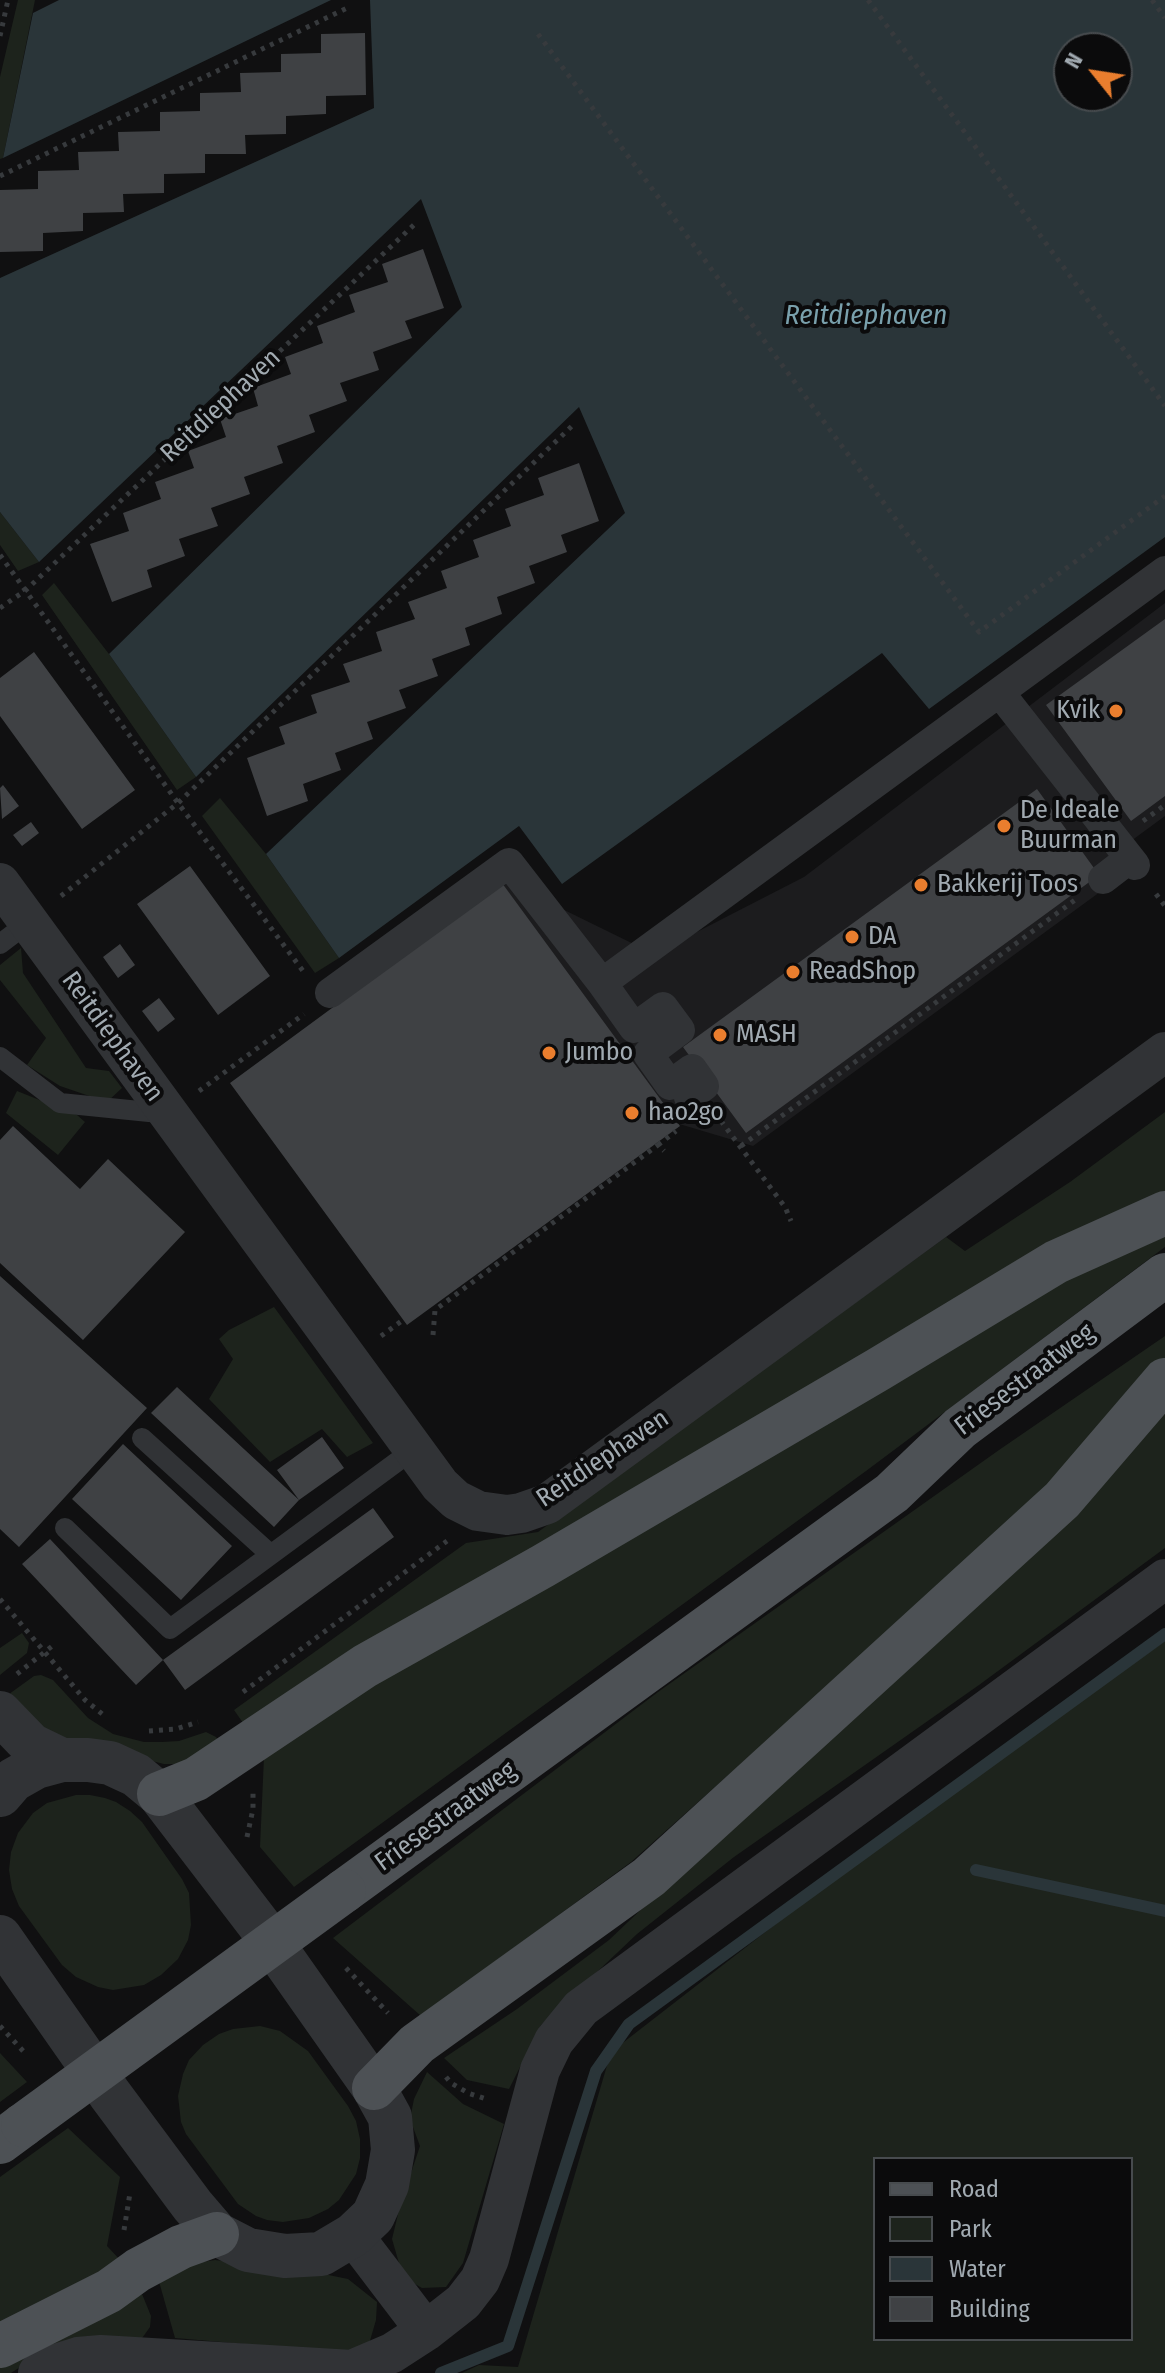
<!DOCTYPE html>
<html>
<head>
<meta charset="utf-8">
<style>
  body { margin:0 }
  #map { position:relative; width:1165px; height:2373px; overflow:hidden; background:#101011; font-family:"Fira Sans Condensed",sans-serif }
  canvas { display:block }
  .legend { position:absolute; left:873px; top:2157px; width:260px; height:184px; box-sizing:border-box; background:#0b0b0c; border:2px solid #474b4e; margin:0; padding:10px 14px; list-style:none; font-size:24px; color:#a1aab1 }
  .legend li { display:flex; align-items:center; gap:16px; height:40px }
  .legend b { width:40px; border:2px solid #474b4e }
  .north { position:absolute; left:1053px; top:32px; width:80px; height:80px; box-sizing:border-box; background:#0b0b0c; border:2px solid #474b4e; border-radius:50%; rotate:300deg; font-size:22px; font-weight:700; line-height:32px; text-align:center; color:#a1aab1 }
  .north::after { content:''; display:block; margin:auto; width:28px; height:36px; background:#ea7e2e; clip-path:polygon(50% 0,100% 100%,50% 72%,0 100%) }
</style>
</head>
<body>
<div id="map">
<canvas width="1165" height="2373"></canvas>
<ul class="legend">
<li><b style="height:10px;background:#4d5155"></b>Road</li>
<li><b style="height:22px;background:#1d231c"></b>Park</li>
<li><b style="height:22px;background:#2a3539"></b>Water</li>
<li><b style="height:22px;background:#3f4144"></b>Building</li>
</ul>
<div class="north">N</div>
</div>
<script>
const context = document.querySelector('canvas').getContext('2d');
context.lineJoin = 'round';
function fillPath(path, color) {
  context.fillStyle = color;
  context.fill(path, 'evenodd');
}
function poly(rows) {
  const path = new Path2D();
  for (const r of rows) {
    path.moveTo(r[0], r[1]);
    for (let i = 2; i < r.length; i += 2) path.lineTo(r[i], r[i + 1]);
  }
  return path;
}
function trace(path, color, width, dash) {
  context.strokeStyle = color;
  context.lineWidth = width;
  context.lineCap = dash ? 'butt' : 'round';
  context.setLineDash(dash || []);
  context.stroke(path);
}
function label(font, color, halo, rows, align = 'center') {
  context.font = font + ' "Fira Sans Condensed",sans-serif';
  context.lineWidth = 8;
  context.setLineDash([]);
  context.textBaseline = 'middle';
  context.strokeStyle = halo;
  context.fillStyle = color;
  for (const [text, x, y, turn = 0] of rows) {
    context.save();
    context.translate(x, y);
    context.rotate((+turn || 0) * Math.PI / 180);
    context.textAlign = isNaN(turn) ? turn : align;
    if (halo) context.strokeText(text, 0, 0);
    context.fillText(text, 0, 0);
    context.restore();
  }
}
fillPath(poly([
  [1165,603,1165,816,1131,841,1145,859,753,1146,676,1123,497,877,654,954,804,877]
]), '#1c1c1e');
fillPath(poly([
  [18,0,35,0,3,158,0,159,0,77],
  [0,512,39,562,18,571,0,545],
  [54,583,109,654,196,777,177,790,42,595],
  [220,798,266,854,339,958,315,973,202,816],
  [21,948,23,973,86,1068,109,1071,122,1088,107,1102,60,1086,27,1065,46,1038,0,980,0,965],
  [17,1091,77,1115,85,1122,58,1155,6,1113],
  [1165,1112,1165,1199,248,1730,234,1710,466,1543,538,1532,946,1237,965,1251,1070,1182],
  [1165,1232,1165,1247,866,1471,294,1887,260,1847,264,1757,361,1688,999,1310],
  [274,1307,373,1443,347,1457,322,1429,270,1462,209,1399,233,1359,219,1339,229,1330],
  [1165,1336,1165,1361,1042,1495,631,1862,421,2016,333,1938,658,1692,999,1450],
  [1165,1412,1165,1548,979,1685,734,1857,637,1934,541,2025,509,2089,467,2080,444,2058,517,2009,609,1940],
  [22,1633,29,1643,27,1653,0,1675,0,1648],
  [1165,1641,1165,2373,462,2373,479,2365,518,2367,611,2052,867,1853],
  [875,2159,1131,2159,1131,2339,875,2339],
  [41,1675,53,1680,88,1718,113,1734,144,1742,162,1742,179,1741,206,1732,216,1737,223,1747,176,1764,164,1764,43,1734,5,1697,34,1676],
  [76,1795,90,1795,105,1798,116,1802,130,1811,142,1822,182,1879,189,1893,191,1925,188,1940,178,1959,161,1975,144,1985,113,1990,98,1987,76,1977,62,1965,19,1906,12,1889,9,1870,11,1852,18,1833,33,1813,47,1803],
  [260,2026,280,2031,308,2051,348,2106,356,2121,360,2139,360,2158,356,2174,339,2200,328,2209,309,2218,283,2222,267,2220,256,2216,238,2204,186,2134,181,2122,178,2096,183,2074,189,2060,203,2045,219,2034,233,2029],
  [0,2053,27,2082,0,2102],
  [427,2072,463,2104,504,2124,463,2263,446,2287,422,2288,403,2277,392,2239,400,2206,420,2146,410,2119,414,2099],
  [68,2128,120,2177,107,2246,122,2262,0,2329,0,2177],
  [215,2260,314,2272,348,2279,377,2302,376,2320,369,2344,349,2353,175,2338,158,2278,176,2266],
  [142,2294,151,2316,150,2327,140,2341,34,2358,11,2373,0,2373,0,2361]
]), '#1d231c');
fillPath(poly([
  [59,0,331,0,3,158,33,13],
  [370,0,1165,0,1165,537,929,709,882,653,562,884,519,826,339,958,266,854,625,513,579,407,196,777,109,654,462,307,421,199,39,562,0,512,0,278,374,108],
  [1069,48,1117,48,1117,96,1069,96]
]), '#2a3539');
trace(poly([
  [976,1870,1165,1911],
  [441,2373,508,2346,596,2071,629,2024,1165,1634]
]), '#2a3539', 12);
fillPath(poly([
  [365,33,366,95,326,96,326,114,286,116,286,134,245,135,246,154,205,154,205,173,164,174,164,193,123,194,124,212,83,213,83,231,43,233,43,251,0,252,0,190,38,189,38,171,79,170,78,152,119,151,118,132,160,131,160,112,200,111,200,93,241,92,240,73,281,72,281,54,321,53,321,34],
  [423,249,444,308,405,321,412,338,373,352,379,370,340,383,347,401,309,415,315,432,277,446,283,463,244,477,250,494,211,508,218,526,179,539,185,556,147,570,152,587,112,602,90,544,129,531,123,513,161,499,155,482,194,468,188,451,226,437,220,419,258,406,253,388,291,374,285,357,323,343,317,326,355,312,349,295,388,282,382,264],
  [579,463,599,521,561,535,567,552,529,566,535,583,497,597,502,614,465,628,470,645,432,659,438,676,399,690,406,708,367,722,373,739,335,753,341,770,303,784,308,801,267,816,247,758,285,744,279,727,317,713,311,695,350,682,343,664,382,651,376,632,415,619,408,602,447,588,441,571,479,557,473,540,511,526,505,509,544,495,538,478],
  [1165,619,1165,796,1131,821,1046,705],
  [34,652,135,790,82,829,0,716,0,678],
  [3,785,19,806,2,819,0,788],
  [1037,789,1099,875,746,1133,683,1047],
  [31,822,39,833,22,846,13,835],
  [190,866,270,976,218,1015,137,904],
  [502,883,680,1126,407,1325,230,1083],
  [120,944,135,965,118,978,103,957],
  [159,998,175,1019,158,1032,142,1011],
  [13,1126,80,1189,108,1159,185,1232,83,1340,0,1263,0,1140],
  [0,1276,147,1408,19,1547,0,1529],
  [177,1387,299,1500,274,1527,151,1413],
  [322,1437,344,1468,299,1500,277,1470],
  [123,1444,232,1546,181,1600,72,1499],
  [373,1508,394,1537,185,1690,163,1660],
  [50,1539,163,1660,136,1685,22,1564]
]), '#3f4144');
trace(poly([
  [868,0,1165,406],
  [1152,0,1165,18],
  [538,34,979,632,1165,496],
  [0,36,8,0],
  [0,176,349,7],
  [0,555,178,803,303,971],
  [0,608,26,590,417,222],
  [1143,821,1165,805],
  [1156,894,1165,906],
  [61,896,178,803,572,426],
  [199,1091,304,1014],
  [721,1121,785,1207,791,1221],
  [658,1145,676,1131],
  [741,1146,1075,900],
  [433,1335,435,1310,658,1145,664,1151],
  [381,1336,403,1320],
  [0,1599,85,1700,106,1717],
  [17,1674,56,1643],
  [243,1692,447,1541],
  [149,1731,176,1729,198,1722],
  [247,1837,253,1809,253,1792],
  [346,1968,388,2013],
  [0,2026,24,2052],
  [446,2077,451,2083,468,2093,489,2100],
  [124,2230,130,2193]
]), '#373a3d', 5, [4, 6]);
trace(poly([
  [0,944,29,922],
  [0,1057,60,1103,169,1114],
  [142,1438,270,1554],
  [65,1528,170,1629,413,1450]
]), '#313336', 20);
trace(poly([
  [1000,693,1135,865],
  [1103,879,1129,859],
  [330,993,509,863,602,983],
  [693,1102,689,1097,704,1086,692,1069,670,1085,648,1054,680,1030,663,1007,634,1028,602,983,1165,571]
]), '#313336', 30);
trace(poly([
  [0,883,440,1485,456,1500,478,1511,507,1515,521,1513,547,1504,1165,1052],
  [353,2235,426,2331],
  [38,2373,49,2366,78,2357,101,2355,352,2370,392,2353,426,2331,463,2302,480,2280,489,2259,540,2070,554,2041,581,2008,1165,1579]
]), '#313336', 40);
trace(poly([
  [0,1713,31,1745,62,1760],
  [0,1795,13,1780,36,1767,62,1760,88,1760,110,1763,136,1775,159,1794,260,1926,374,2088,390,2117,393,2150,387,2185,373,2216,353,2235,321,2254,285,2256,248,2250,217,2234,193,2206,109,2093,0,1937]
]), '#313336', 44);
trace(poly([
  [159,1794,196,1779,365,1666,543,1566,879,1369,1056,1262,1165,1213],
  [344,1891,892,1493,960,1428,1165,1275],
  [374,2088,417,2044,649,1877,1062,1500,1165,1380],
  [0,2142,23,2125],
  [0,2346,109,2291,138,2270,181,2247,217,2234]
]), '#4d5155', 44);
trace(poly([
  [23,2125,344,1891]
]), '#4d5155', 44);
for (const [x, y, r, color] of [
  [1116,711,8,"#ea7e2e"],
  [1004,826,8,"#ea7e2e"],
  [921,885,8,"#ea7e2e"],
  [852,937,8,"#ea7e2e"],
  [793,972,8,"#ea7e2e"],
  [720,1035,8,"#ea7e2e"],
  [549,1053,8,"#ea7e2e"],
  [632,1113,8,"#ea7e2e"]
]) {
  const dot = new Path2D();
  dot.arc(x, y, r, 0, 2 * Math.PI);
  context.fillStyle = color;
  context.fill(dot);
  trace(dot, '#0b0b0c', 3);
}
label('26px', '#a1aab1', '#0b0b0c', [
  ["Reitdiephaven",221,406,-43],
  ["Reitdiephaven",112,1037,54],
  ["Friesestraatweg",1025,1380,-37],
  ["Reitdiephaven",603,1459,-34],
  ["Friesestraatweg",446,1817,-36]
]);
label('26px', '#a1aab1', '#0b0b0c', [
  ["Kvik",1100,711,"right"],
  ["De Ideale",1020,811],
  ["Buurman",1020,841],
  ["Bakkerij Toos",937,885],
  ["DA",868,937],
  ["ReadShop",809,972],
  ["MASH",736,1035],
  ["Jumbo",565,1053],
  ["hao2go",648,1113]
], 'left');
label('italic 28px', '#79a0ac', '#0b0b0c', [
  ["Reitdiephaven",866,316]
]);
</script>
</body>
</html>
